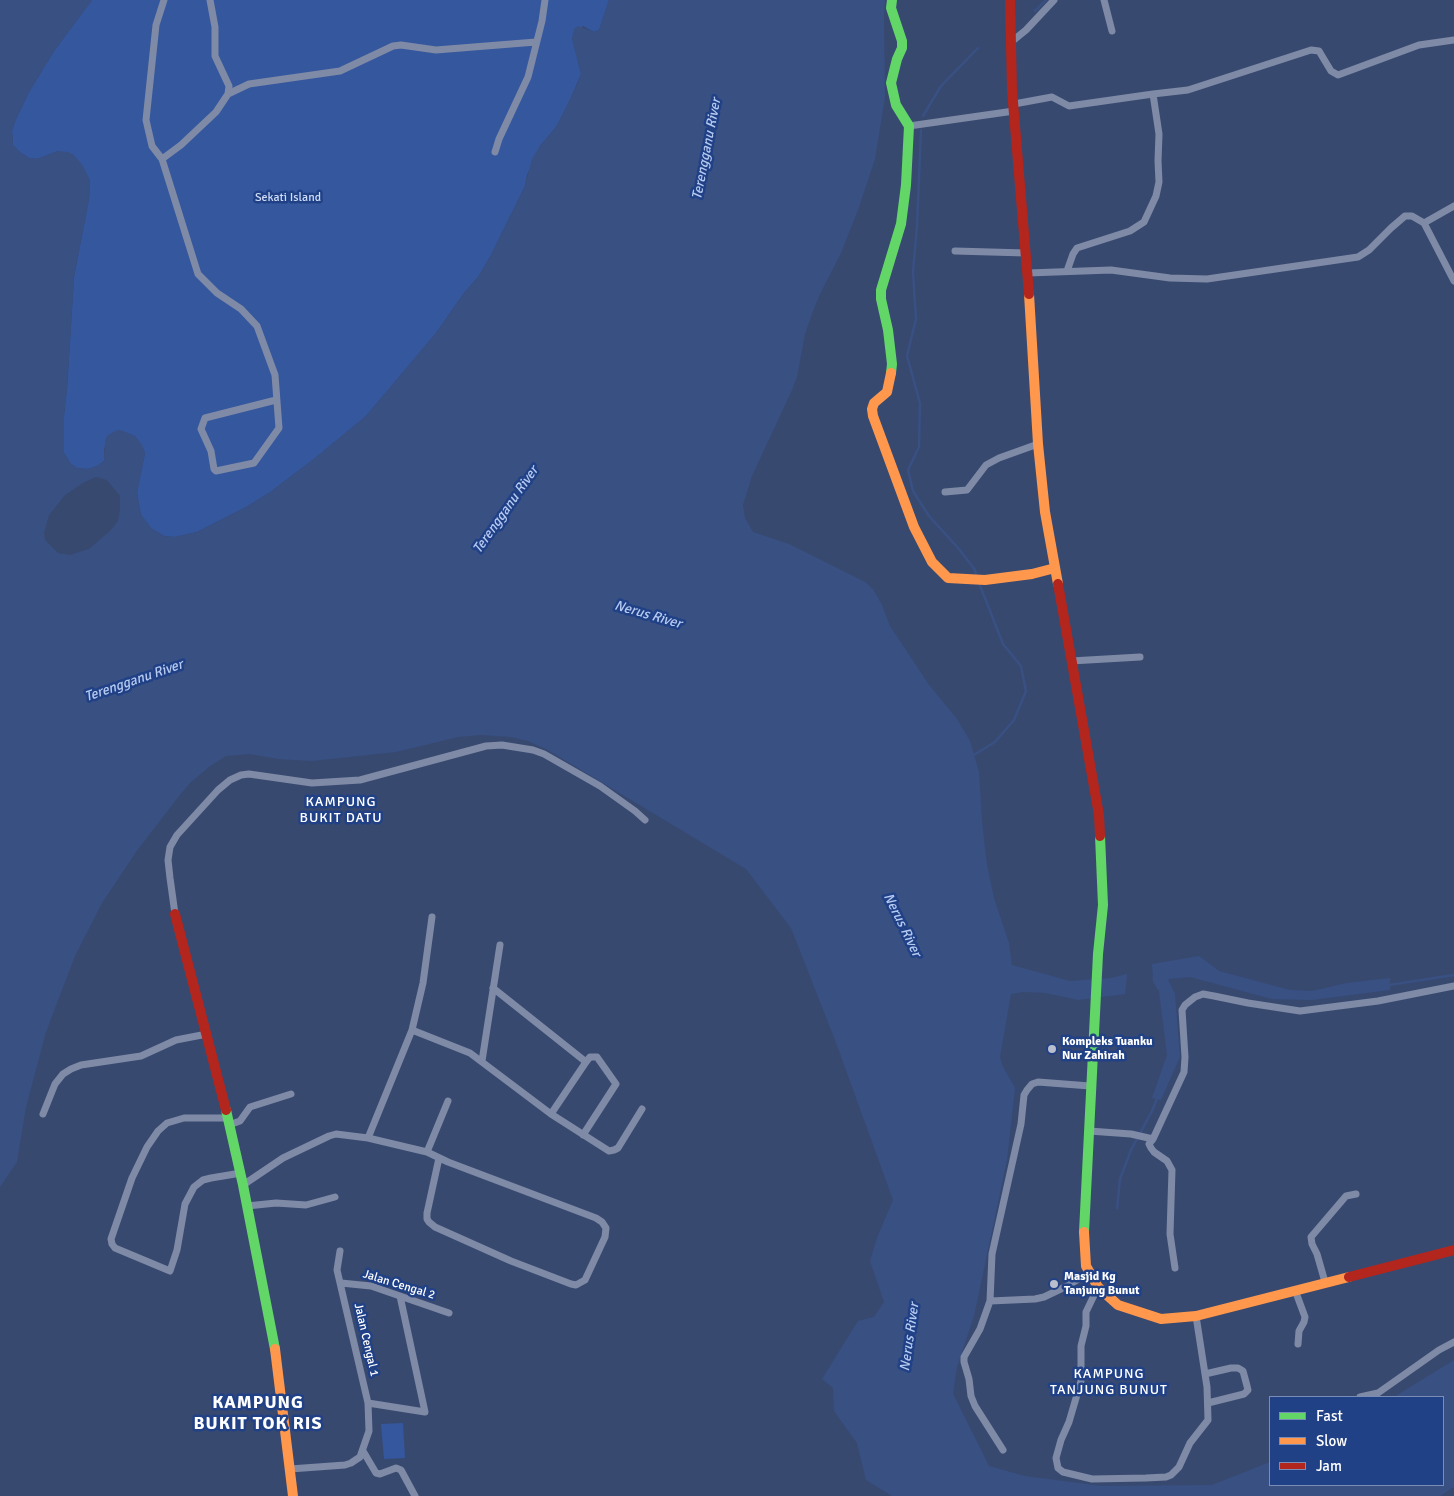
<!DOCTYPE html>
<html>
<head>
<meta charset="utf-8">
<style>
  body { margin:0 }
  #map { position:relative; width:1454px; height:1496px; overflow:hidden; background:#384970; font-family:Signika,sans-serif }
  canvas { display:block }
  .legend { position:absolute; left:1269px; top:1396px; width:175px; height:90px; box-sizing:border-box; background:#214187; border:1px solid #7a8db7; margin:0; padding:6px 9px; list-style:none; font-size:15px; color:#fff }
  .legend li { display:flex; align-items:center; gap:10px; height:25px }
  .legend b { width:25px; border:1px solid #7a8db7 }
</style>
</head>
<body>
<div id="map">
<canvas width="1454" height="1496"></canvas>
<ul class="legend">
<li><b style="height:6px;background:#63d668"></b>Fast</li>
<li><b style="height:6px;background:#ff974d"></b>Slow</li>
<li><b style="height:6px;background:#b3261e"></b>Jam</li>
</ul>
</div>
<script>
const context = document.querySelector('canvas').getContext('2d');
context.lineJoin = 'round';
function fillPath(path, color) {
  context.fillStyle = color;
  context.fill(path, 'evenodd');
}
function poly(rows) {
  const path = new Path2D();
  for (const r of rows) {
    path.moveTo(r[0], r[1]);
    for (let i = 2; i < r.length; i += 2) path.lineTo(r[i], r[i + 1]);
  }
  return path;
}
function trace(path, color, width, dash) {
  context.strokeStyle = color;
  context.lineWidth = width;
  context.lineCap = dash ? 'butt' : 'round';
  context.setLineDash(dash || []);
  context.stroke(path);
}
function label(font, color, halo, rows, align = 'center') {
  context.font = font + ' Signika,sans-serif';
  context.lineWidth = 5;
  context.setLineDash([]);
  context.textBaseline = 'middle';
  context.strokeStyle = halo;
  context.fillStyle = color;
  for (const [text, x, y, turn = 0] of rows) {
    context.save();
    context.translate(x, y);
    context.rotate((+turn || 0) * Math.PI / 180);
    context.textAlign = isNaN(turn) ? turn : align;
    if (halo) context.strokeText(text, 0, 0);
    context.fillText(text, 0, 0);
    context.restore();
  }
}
fillPath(poly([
  [92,0,609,0,599,30,594,32,583,26,572,38,581,74,567,107,556,127,540,146,527,175,525,186,491,255,478,277,464,293,436,333,366,416,314,459,269,493,246,507,197,532,175,537,164,536,151,528,141,515,137,493,145,453,135,436,118,430,104,448,104,461,97,466,88,469,77,468,71,464,64,453,64,416,67,388,74,277,89,199,90,180,58,151,37,159,29,158,21,153,13,145,12,131,16,119,29,92,54,51],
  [403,1423,405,1458,384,1459,381,1424]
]), '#35579d');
fillPath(poly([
  [0,0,92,0,54,51,29,92,16,119,12,131,13,145,21,153,29,158,37,159,58,151,68,152,74,155,83,166,90,180,89,199,74,277,67,388,64,416,64,453,71,464,77,468,88,469,97,466,104,461,105,441,107,436,113,432,118,430,123,431,135,436,142,445,145,453,137,493,141,515,151,528,164,536,175,537,197,532,246,507,269,493,314,459,366,416,436,333,464,293,478,277,491,255,525,186,532,159,540,146,556,127,577,85,581,74,572,38,574,29,578,26,594,32,599,30,609,0,885,0,884,17,885,97,875,159,858,210,841,253,819,296,812,314,805,334,797,377,792,390,752,476,743,505,745,518,753,532,789,544,865,582,873,589,882,605,890,626,929,685,957,719,970,741,979,772,982,821,987,865,994,898,1009,943,1012,965,1070,981,1111,978,1127,974,1125,994,1078,1000,1046,993,1023,992,1011,994,1000,1057,1002,1065,1015,1088,1007,1160,974,1316,957,1367,953,1394,989,1466,1025,1476,1102,1486,1212,1485,1270,1462,1270,1485,1443,1485,1443,1397,1394,1397,1454,1360,1454,1487,1440,1496,892,1496,866,1480,857,1443,834,1411,833,1388,822,1379,858,1321,874,1317,884,1302,870,1261,877,1238,893,1200,835,1040,791,928,746,869,548,750,528,741,511,737,481,735,458,737,396,752,312,761,278,759,250,754,226,756,209,767,190,783,179,796,136,852,102,903,75,956,46,1032,26,1107,17,1162,0,1187],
  [96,477,107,480,120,496,120,509,118,521,110,531,89,549,70,555,58,553,45,540,44,533,49,515,65,495,83,483],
  [1199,956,1219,971,1290,990,1312,991,1347,983,1390,978,1390,990,1312,1000,1272,999,1190,977,1168,979,1175,994,1180,1057,1161,1100,1152,1098,1167,1055,1159,991,1153,982,1152,964]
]), '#395083');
trace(poly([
  [1035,11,1046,0],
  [923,116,941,86,978,48],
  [921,130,917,226,913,272,916,319,907,356,920,403,919,447,908,470,913,491,929,516,959,549,975,570,977,577],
  [972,756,995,742,1014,720,1026,691,1021,666,1003,644,979,583],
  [1389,985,1454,975],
  [1117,1208,1120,1179,1131,1150,1152,1111,1158,1096]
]), '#395083', 2.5);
trace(poly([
  [210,0,215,27,215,56,229,86,228,94,216,112,181,145,162,159,198,274,217,293,241,309,257,326,275,375,279,428,254,463,216,471,214,469,211,451,201,429,205,418,276,400],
  [1104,0,1112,31],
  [1010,43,1026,30,1054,0],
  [228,94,249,84,340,71,393,46,401,45,436,50,536,42],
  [1014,104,1052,97,1069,106,1153,94],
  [909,126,1014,111],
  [495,152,499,139,528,77,542,21,545,0],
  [162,159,152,146,146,120,156,25,164,0],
  [1424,223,1454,281],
  [955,251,1026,253],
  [1067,271,1073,254,1077,248,1130,231,1144,222,1156,196,1159,182,1158,161,1159,134,1153,94,1188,90,1311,50,1319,51,1331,71,1338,75,1419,45,1454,40],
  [1028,273,1111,270,1170,278,1207,279,1358,257,1369,250,1391,228,1405,216,1412,216,1424,223,1454,206],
  [945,492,967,490,986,465,999,458,1038,444],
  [1071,661,1140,657],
  [175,914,170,878,168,860,170,847,177,835,218,790,230,780,241,775,249,774,312,783,360,780,486,746,502,745,533,750,544,754,600,786,635,811,645,820],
  [493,988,586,1062],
  [412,1030,470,1053,551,1114,609,1151,614,1150,618,1148,642,1109],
  [482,1061,500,945],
  [43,1114,55,1084,63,1074,71,1069,81,1065,141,1056,176,1040,207,1034],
  [551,1114,586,1062,590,1057,597,1057,616,1084,583,1135],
  [228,1118,184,1118,167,1123,158,1131,147,1147,132,1178,111,1239,112,1244,115,1248,170,1271,177,1250,185,1204,194,1187,203,1180,211,1178,241,1173],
  [229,1125,240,1121,250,1107,291,1094],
  [1089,1131,1131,1134,1153,1139,1184,1072,1185,1057,1182,1010,1185,1005,1195,997,1203,994,1214,996,1248,1003,1300,1011,1378,1001,1454,986],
  [368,1138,412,1030,423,983,432,917],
  [1153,1139,1149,1144,1151,1148,1154,1152,1167,1161,1172,1170,1170,1234,1175,1268],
  [427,1152,448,1101],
  [243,1185,283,1158,329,1136,336,1134,368,1138,427,1152,448,1162,596,1218,602,1222,606,1228,605,1237,585,1280,576,1285,571,1284,511,1261,435,1227,429,1222,427,1219,427,1213,439,1158],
  [247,1206,276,1203,306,1205,335,1197],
  [1325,1282,1317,1254,1312,1244,1311,1237,1346,1196,1356,1194],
  [341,1283,371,1286,449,1313],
  [1098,1287,1086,1312,1086,1326,1081,1346,1081,1381,1069,1422,1061,1440,1056,1458,1058,1468,1063,1472,1092,1479,1146,1478,1166,1477,1171,1475,1179,1467,1190,1443,1208,1420,1207,1387,1196,1316],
  [1295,1290,1305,1317,1304,1322,1299,1331,1298,1344],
  [990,1301,1035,1299,1044,1297,1065,1287,1089,1273],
  [1205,1374,1231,1368,1238,1368,1243,1371,1247,1386,1248,1390,1244,1394,1208,1403],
  [1360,1397,1378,1393,1439,1350,1454,1342],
  [368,1403,425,1412,400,1296],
  [1003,1450,975,1406,971,1396,969,1379,964,1362,964,1357,980,1329,990,1301,992,1254,1021,1124,1024,1095,1027,1090,1032,1084,1038,1082,1090,1086],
  [363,1451,376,1473,380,1474,396,1468,401,1470,415,1496],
  [290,1469,345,1465,351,1463,360,1457,369,1431,368,1403,337,1270,340,1251]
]), '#7f8aa6', 7);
trace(poly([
  [891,373,892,364,888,330,881,299,881,290,901,224,906,185,909,126,896,105,891,83,897,59,902,48,902,41,891,8,892,0],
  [226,1110,243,1185,275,1349],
  [1084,1232,1098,954,1103,905,1100,836]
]), '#63d668', 10);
trace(poly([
  [1029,294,1038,444,1045,512,1058,584],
  [891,373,887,392,874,403,872,409,873,416,914,527,932,562,948,578,985,580,1032,574,1055,568],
  [1084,1232,1086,1266,1098,1287,1118,1305,1161,1319,1196,1316,1349,1277],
  [275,1349,293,1496]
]), '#ff974d', 10);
trace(poly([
  [1010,0,1012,90,1029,294],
  [1058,584,1099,815,1100,836],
  [175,914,226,1110],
  [1349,1277,1454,1250]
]), '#b3261e', 10);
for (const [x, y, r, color] of [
  [1052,1049,5,"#b9bfcd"],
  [1054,1284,5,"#b9bfcd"]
]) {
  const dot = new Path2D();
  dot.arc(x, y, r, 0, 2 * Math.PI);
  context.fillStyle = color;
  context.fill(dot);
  trace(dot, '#214187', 2);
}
label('12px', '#cfdcf7', '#214187', [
  ["Sekati Island",288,198]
]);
label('bold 12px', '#fff', '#214187', [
  ["Kompleks Tuanku",1062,1042],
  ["Nur Zahirah",1062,1056],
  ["Masjid Kg",1064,1277],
  ["Tanjung Bunut",1064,1291]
], 'left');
label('12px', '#fff', '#214187', [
  ["Jalan Cengal 2",399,1285,17],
  ["Jalan Cengal 1",366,1340,77]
]);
label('italic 14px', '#b6caf1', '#214187', [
  ["Terengganu River",707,149,-79],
  ["Terengganu River",506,510,-55],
  ["Nerus River",648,615,16],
  ["Terengganu River",134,681,-19],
  ["Nerus River",902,925,64],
  ["Nerus River",910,1337,-82]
]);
context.letterSpacing = '1px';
label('14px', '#fff', '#214187', [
  ["KAMPUNG",341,802],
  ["BUKIT DATU",341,818],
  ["KAMPUNG",1109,1374],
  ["TANJUNG BUNUT",1109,1390]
]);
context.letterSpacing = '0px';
context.letterSpacing = '1px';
label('bold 18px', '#fff', '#214187', [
  ["KAMPUNG",258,1403],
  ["BUKIT TOK RIS",258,1424]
]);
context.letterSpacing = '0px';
</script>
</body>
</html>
